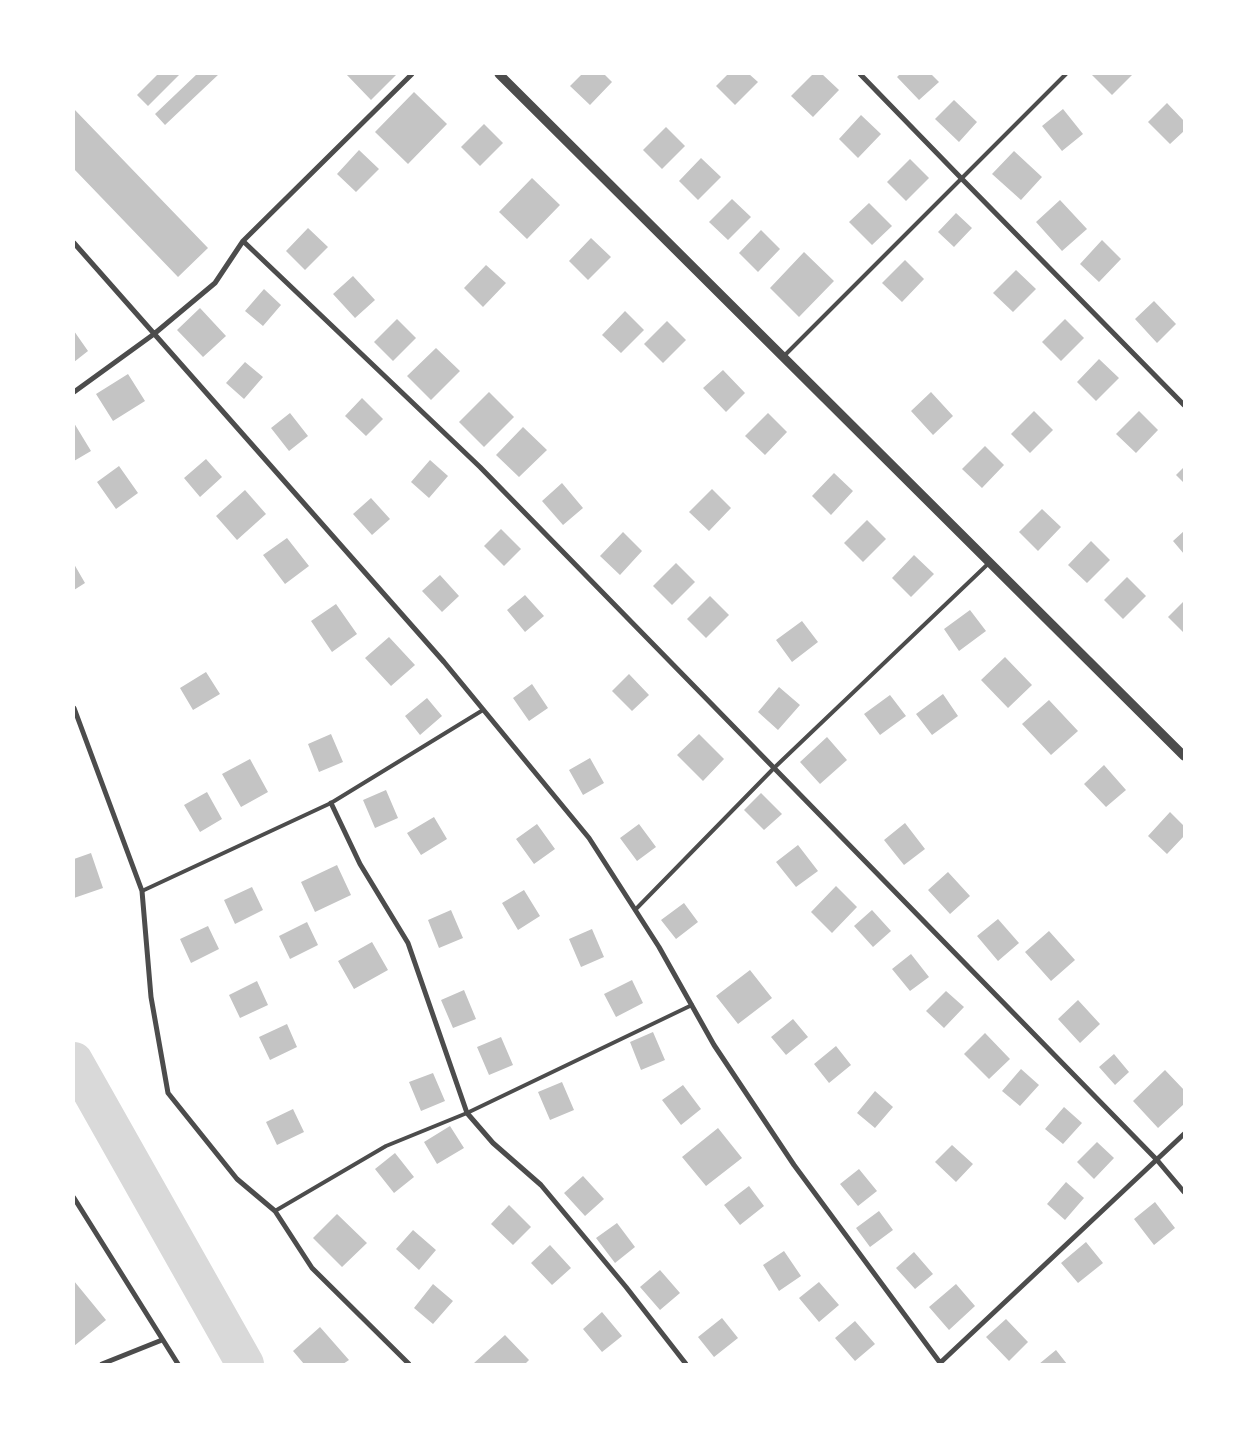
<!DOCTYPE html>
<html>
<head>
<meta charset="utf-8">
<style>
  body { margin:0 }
  #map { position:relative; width:1258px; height:1438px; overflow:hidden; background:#fff; font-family:"Noto Sans",sans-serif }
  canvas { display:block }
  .frame { position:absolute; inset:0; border:75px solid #fff; pointer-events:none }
</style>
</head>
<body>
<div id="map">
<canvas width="1258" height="1438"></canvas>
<div class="frame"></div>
</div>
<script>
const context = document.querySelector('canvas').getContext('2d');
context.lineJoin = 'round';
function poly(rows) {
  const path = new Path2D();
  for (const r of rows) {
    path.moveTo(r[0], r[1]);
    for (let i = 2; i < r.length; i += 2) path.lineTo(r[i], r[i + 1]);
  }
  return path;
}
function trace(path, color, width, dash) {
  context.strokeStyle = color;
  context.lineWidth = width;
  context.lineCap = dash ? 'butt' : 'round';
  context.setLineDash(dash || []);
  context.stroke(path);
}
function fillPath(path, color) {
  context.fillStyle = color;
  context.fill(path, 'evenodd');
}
trace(poly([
  [74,1061,245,1364]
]), '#d9d9d9', 38);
fillPath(poly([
  [158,74,180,74,148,106,137,95],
  [197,74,219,74,165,125,155,114],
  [346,74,397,74,371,100],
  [582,74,604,74,612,82,590,105,570,86],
  [728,74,749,74,758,82,735,105,716,86],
  [813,74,822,74,839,90,813,117,791,96],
  [900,74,931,74,939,82,919,100,897,77],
  [1091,74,1133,74,1112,95],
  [414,92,447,124,408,164,375,132],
  [954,100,977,122,959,142,935,119],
  [1167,103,1184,121,1184,131,1170,144,1148,122],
  [74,109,208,248,178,277,74,169],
  [1063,109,1083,134,1062,151,1042,126],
  [861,115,881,134,858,158,839,139],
  [484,124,503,143,480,166,461,147],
  [666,127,685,146,662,169,643,150],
  [359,150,379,169,356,192,337,174],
  [1014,151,1042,177,1021,200,992,174],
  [701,158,721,177,698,200,679,181],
  [910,159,929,178,906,201,887,182],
  [532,178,560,205,527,239,499,212],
  [732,199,751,217,728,240,709,222],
  [1060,200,1087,229,1062,251,1036,222],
  [869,203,892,226,872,245,849,222],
  [956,213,972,228,954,247,938,232],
  [308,228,328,247,305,270,286,251],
  [761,230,780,249,758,272,739,253],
  [591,238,611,257,588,280,569,261],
  [1102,240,1121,259,1099,282,1080,264],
  [804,252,834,281,799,317,770,288],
  [905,260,924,279,902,302,882,283],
  [486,265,506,283,483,307,464,288],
  [1016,270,1036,289,1013,312,993,293],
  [353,276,375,300,355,318,333,294],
  [264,289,281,305,263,326,245,311],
  [1154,301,1176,324,1157,343,1135,319],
  [200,308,226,336,203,357,177,330],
  [625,311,644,330,621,353,602,335],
  [397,319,416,338,393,361,374,342],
  [1065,319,1084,338,1061,361,1042,342],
  [667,321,686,340,663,363,644,344],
  [74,331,88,351,74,362],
  [436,348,460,371,431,400,407,376],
  [1099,359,1119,378,1096,401,1077,382],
  [245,362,263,377,244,399,226,383],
  [723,370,745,393,726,412,703,388],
  [128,374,145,401,113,421,96,394],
  [489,392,514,417,484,447,459,422],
  [931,392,953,416,933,435,911,411],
  [362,398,383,419,366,436,345,416],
  [1034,411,1053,430,1030,453,1011,434],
  [1139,411,1158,430,1136,453,1116,434],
  [290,413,308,436,289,451,271,428],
  [768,413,787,432,765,455,745,436],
  [74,423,91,451,74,461],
  [523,427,547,450,519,477,496,455],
  [985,446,1004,465,982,488,962,469],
  [206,459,222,477,200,497,184,478],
  [430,460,448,476,429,498,411,482],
  [119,466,138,493,116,509,97,482],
  [1184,467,1184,483,1176,475],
  [834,473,853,491,831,515,812,496],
  [562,483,583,508,563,525,542,501],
  [712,489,731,508,709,531,689,512],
  [245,490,266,514,237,540,216,516],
  [371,498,390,519,372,535,353,514],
  [1042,509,1061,527,1038,551,1019,532],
  [867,520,886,539,863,562,844,543],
  [501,529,521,549,504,566,484,546],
  [1184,531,1184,554,1173,541],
  [623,532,642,551,620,575,600,556],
  [287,538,309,566,285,584,263,555],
  [1091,541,1110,560,1087,583,1068,565],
  [914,555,934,574,911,597,892,578],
  [676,563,695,582,672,605,653,586],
  [74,564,85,583,74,590],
  [440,575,459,596,442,612,422,591],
  [1127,577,1146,596,1123,619,1104,600],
  [525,595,544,616,525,632,507,610],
  [710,596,729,615,706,638,687,619],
  [1184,601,1184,633,1168,617],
  [336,604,357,634,332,652,311,621],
  [970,610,986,631,959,651,944,629],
  [802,621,818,642,792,662,776,640],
  [389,637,415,665,391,686,365,658],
  [1005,657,1032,685,1008,708,981,680],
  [206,672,220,694,193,710,180,688],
  [629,674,649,695,632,711,612,691],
  [532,684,548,708,529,721,513,698],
  [779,687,800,705,778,730,758,712],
  [943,694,958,716,932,735,916,714],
  [890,695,906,716,880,735,864,714],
  [427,698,442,716,420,735,405,716],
  [1049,700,1078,731,1051,755,1022,724],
  [331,734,343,762,319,772,308,744],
  [699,734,724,759,703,781,677,755],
  [827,737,847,760,820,784,800,762],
  [590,758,604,783,583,795,569,770],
  [250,759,268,792,241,807,222,774],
  [1104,765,1126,790,1106,807,1084,784],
  [386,790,398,818,375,828,363,800],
  [207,792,222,819,200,832,184,805],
  [761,793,782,814,764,830,744,810],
  [1170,812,1184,826,1184,836,1167,854,1148,836],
  [434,817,447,839,421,855,407,833],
  [905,823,925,849,904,865,884,840],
  [537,824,555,849,534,864,516,839],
  [639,824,656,847,637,861,620,838],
  [798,845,818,871,796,887,776,862],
  [91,853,103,888,74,898,74,859],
  [337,865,351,895,315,912,301,882],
  [948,872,970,896,950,914,928,890],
  [836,886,857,907,832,933,811,912],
  [252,887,263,910,235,924,224,900],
  [524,890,540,916,518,930,502,903],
  [684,903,698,922,676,939,661,920],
  [451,910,463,938,439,948,428,920],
  [872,910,891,931,873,947,854,926],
  [998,919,1019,943,998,961,977,936],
  [307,922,318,945,290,959,279,936],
  [208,926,219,949,191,963,180,939],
  [592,929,604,957,581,967,569,939],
  [1049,931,1075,960,1051,981,1025,952],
  [372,942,388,970,354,989,338,961],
  [911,954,929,977,910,991,892,969],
  [750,970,772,998,738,1024,716,996],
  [632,980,643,1003,616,1017,604,994],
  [257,981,268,1005,240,1018,229,995],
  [464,990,476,1019,453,1028,441,1000],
  [946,991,964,1007,944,1028,926,1011],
  [1078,1000,1100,1024,1080,1043,1058,1019],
  [793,1019,808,1037,786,1055,771,1037],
  [287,1024,297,1047,270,1060,259,1037],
  [653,1032,665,1060,641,1070,630,1042],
  [985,1033,1010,1059,989,1079,964,1054],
  [501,1037,513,1065,489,1075,477,1047],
  [836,1046,851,1065,829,1083,814,1064],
  [1114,1054,1129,1072,1115,1085,1099,1067],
  [1021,1069,1039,1085,1020,1106,1002,1091],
  [1165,1070,1184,1090,1184,1104,1158,1128,1133,1101],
  [433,1073,445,1101,421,1111,409,1082],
  [562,1082,574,1110,550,1120,538,1092],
  [683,1085,701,1109,681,1125,662,1100],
  [875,1091,893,1107,875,1128,857,1113],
  [1064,1107,1082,1123,1063,1144,1045,1129],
  [293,1109,304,1132,277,1145,266,1122],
  [450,1126,464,1148,437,1164,424,1142],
  [718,1128,742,1158,706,1186,682,1157],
  [1097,1142,1114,1158,1094,1179,1077,1162],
  [952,1145,973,1164,956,1182,935,1162],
  [395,1153,414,1177,394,1193,375,1169],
  [859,1169,877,1191,858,1206,840,1184],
  [583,1176,604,1199,585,1216,564,1193],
  [1066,1182,1084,1198,1065,1220,1047,1204],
  [749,1186,764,1206,740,1225,724,1205],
  [1155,1202,1175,1228,1154,1245,1134,1219],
  [509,1205,531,1227,513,1245,491,1224],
  [879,1211,893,1230,870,1247,856,1228],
  [337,1214,367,1243,342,1267,313,1238],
  [617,1223,635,1247,615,1263,596,1238],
  [413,1230,436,1250,419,1270,396,1249],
  [1086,1242,1103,1263,1078,1283,1061,1263],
  [550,1245,571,1268,552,1285,531,1263],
  [784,1251,801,1276,779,1291,763,1265],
  [914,1252,933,1274,915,1289,896,1268],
  [660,1270,680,1293,660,1310,640,1287],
  [74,1281,106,1320,74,1346],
  [819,1282,839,1305,819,1322,799,1298],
  [433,1284,453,1301,433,1324,414,1308],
  [956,1284,975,1306,949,1330,929,1307],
  [602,1312,622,1336,602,1352,583,1329],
  [722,1318,738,1338,714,1357,698,1337],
  [1006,1319,1028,1342,1009,1361,986,1337],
  [855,1321,875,1344,855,1361,835,1338],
  [320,1327,349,1360,343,1364,304,1364,293,1351],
  [505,1335,529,1360,525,1364,475,1364,474,1363],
  [1056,1350,1067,1364,1039,1364]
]), '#c4c4c4');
trace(poly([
  [783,357,1066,74],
  [142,891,331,803,483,710],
  [636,909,774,768,990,562],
  [275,1211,386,1146,467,1113,692,1005]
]), '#4c4c4c', 4);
trace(poly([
  [860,74,962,179,1184,405],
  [243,241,480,467,1157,1160,1184,1192],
  [74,243,444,662,589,838,659,947,714,1045,794,1165,941,1364],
  [74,392,154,334,215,283,243,241,412,74],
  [74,708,142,891,151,997,168,1093,237,1179,275,1211,312,1268,409,1364],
  [331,803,360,864,408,943,467,1113,493,1143,541,1185,626,1287,686,1364],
  [74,1198,178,1364],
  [940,1363,1184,1134],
  [102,1364,162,1340]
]), '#4c4c4c', 5);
trace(poly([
  [499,74,1184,756]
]), '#4c4c4c', 9);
</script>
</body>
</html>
